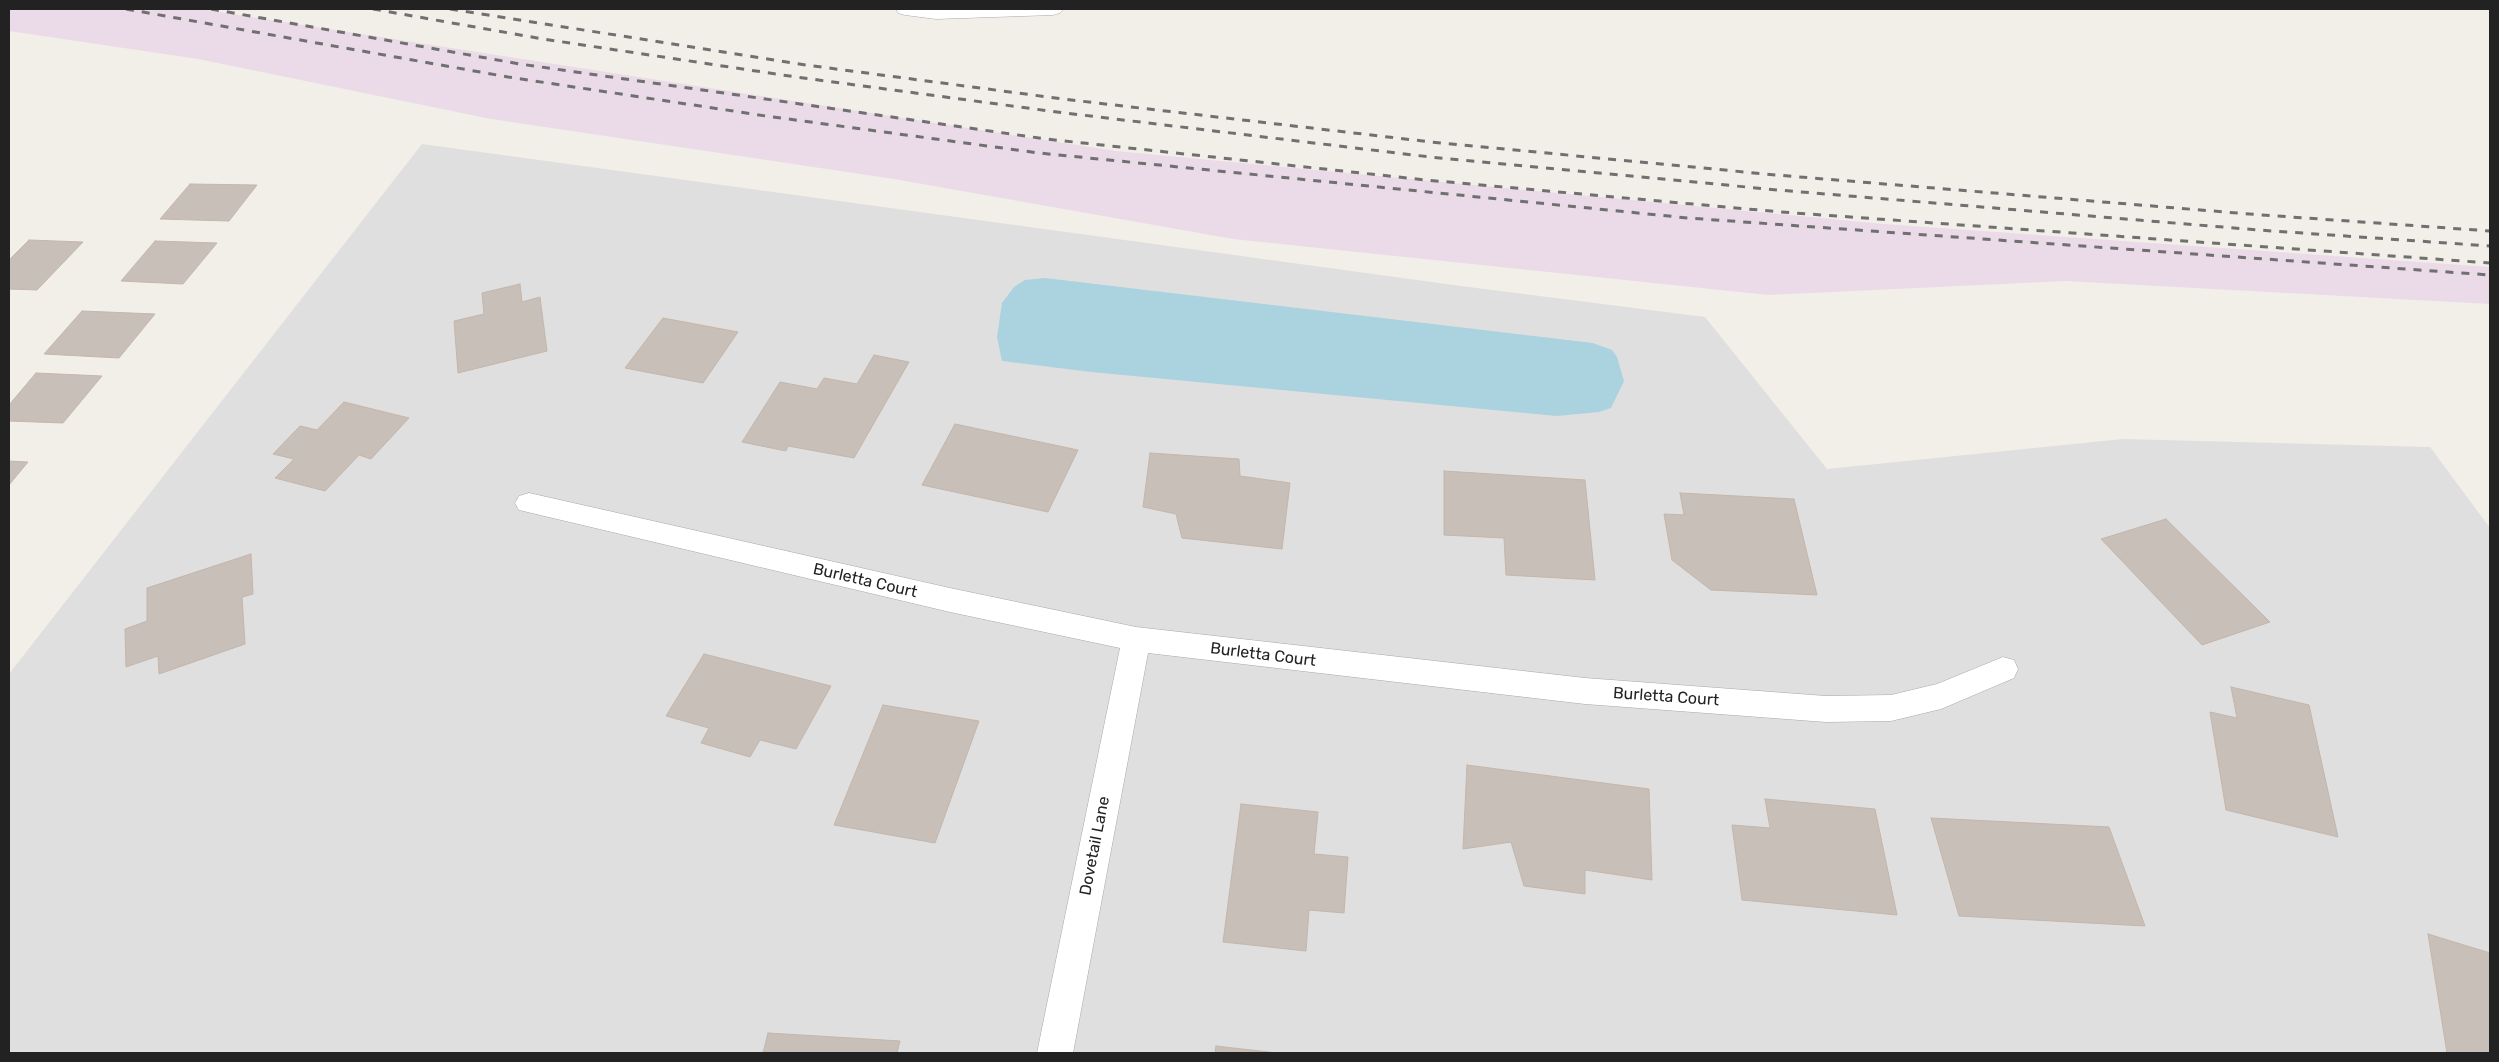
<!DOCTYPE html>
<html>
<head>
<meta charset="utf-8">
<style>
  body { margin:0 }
  #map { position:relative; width:2499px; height:1062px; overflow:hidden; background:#f2efe9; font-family:Rubik,sans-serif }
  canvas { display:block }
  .frame { position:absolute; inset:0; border:10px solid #222; pointer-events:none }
</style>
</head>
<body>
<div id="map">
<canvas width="2499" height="1062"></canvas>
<div class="frame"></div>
</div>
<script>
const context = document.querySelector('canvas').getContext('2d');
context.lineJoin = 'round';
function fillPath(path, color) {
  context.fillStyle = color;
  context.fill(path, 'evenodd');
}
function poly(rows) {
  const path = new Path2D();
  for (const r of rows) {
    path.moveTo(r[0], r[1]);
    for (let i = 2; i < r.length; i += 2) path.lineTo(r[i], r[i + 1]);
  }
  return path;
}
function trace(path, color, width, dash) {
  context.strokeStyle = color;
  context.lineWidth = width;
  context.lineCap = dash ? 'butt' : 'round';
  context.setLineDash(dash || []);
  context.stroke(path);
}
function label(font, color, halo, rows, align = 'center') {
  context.font = font + ' Rubik,sans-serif';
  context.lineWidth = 4;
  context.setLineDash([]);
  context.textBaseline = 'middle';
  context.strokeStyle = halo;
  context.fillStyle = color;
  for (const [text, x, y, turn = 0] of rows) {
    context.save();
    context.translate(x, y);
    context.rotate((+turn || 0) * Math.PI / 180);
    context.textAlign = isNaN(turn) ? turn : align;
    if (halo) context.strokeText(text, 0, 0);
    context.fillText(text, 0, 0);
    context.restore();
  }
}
fillPath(poly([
  [422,144,1461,286,1705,317,1827,469,2123,439,2430,447,2490,528,2490,1053,9,1053,9,674]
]), '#e0dfdf');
fillPath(poly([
  [9,9,200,9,1116,151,1884,224,2490,267,2490,304,2066,281,1768,295,1233,239,894,179,491,119,198,59,9,31]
]), '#ebdbe8');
fillPath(poly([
  [1045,278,1593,343,1612,350,1617,357,1624,381,1611,408,1599,412,1557,416,1091,372,1002,361,997,337,1002,303,1014,287,1025,280]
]), '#aad3df');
const building = poly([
  [190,184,257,185,229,221,160,219,190,184],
  [29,240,83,242,37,290,9,289,9,260,29,240],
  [155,241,217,243,183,284,121,281,155,241],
  [520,284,522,302,540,297,547,351,458,373,454,321,484,314,482,293,520,284],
  [82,311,155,314,119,358,44,354,82,311],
  [663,318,738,332,703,383,625,368,663,318],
  [874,355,909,362,854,458,788,446,786,451,742,442,780,382,817,389,824,378,857,384,874,355],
  [36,373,102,376,63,423,9,421,9,405,36,373],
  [344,402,409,418,371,459,359,455,325,491,275,478,294,459,273,454,300,426,317,430,344,402],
  [955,424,1078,450,1048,512,922,485,955,424],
  [1150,453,1239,459,1240,476,1290,483,1282,549,1182,538,1176,514,1143,507,1150,453],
  [9,461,28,462,9,485,9,461],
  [1444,471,1585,480,1595,580,1506,575,1504,538,1444,535,1444,471],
  [1680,493,1794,499,1817,595,1711,590,1672,560,1664,514,1684,515,1680,493],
  [2166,519,2270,622,2202,645,2101,539,2166,519],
  [251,554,253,594,242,597,245,644,159,674,158,656,126,667,125,629,147,621,147,588,251,554],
  [704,654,831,686,796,749,760,740,750,757,701,743,709,728,666,716,704,654],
  [2231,687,2309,705,2338,837,2226,810,2210,712,2237,718,2231,687],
  [883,705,979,721,935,843,834,825,883,705],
  [1467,765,1649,789,1652,880,1585,870,1585,894,1524,886,1511,842,1463,849,1467,765],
  [1765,799,1875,809,1897,915,1742,900,1732,825,1770,828,1765,799],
  [1241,804,1318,812,1314,854,1348,857,1344,913,1309,910,1306,951,1223,942,1241,804],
  [1931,818,2109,827,2145,926,1959,916,1931,818],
  [2428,934,2490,953,2490,1053,2447,1053,2428,934],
  [768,1033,900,1041,897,1053,763,1053,768,1033],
  [1216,1046,1277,1053,1215,1053,1216,1046]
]);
fillPath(building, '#c7bfb8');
trace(building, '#c4b6ab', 1);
const minor = poly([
  [896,9,1063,9,1060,13,1053,15,936,19,905,15,898,13,896,9],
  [529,493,950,588,1136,627,1585,678,1826,696,1891,695,1937,684,2003,657,2014,660,2018,669,2014,678,1941,709,1891,721,1826,722,1585,704,1148,653,1073,1053,1037,1053,1120,648,950,612,519,510,515,503,519,496,529,493]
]);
trace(minor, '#a9a9a9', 1);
fillPath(minor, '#fff');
trace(poly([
  [126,9,508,77,766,116,1039,153,1688,218,2490,275],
  [211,9,520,64,1046,139,1426,180,1781,212,2490,263],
  [373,9,543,39,796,77,1057,112,1430,157,1778,190,2258,230,2490,246],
  [450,9,806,65,1063,99,1431,142,1776,175,2249,214,2490,231]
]), '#707070', 3, [8, 8]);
label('16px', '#222', '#fff', [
  ["Burletta Court",865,581,13],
  ["Burletta Court",1263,655,7],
  ["Burletta Court",1666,697,4],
  ["Dovetail Lane",1095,846,-79]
]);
</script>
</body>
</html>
